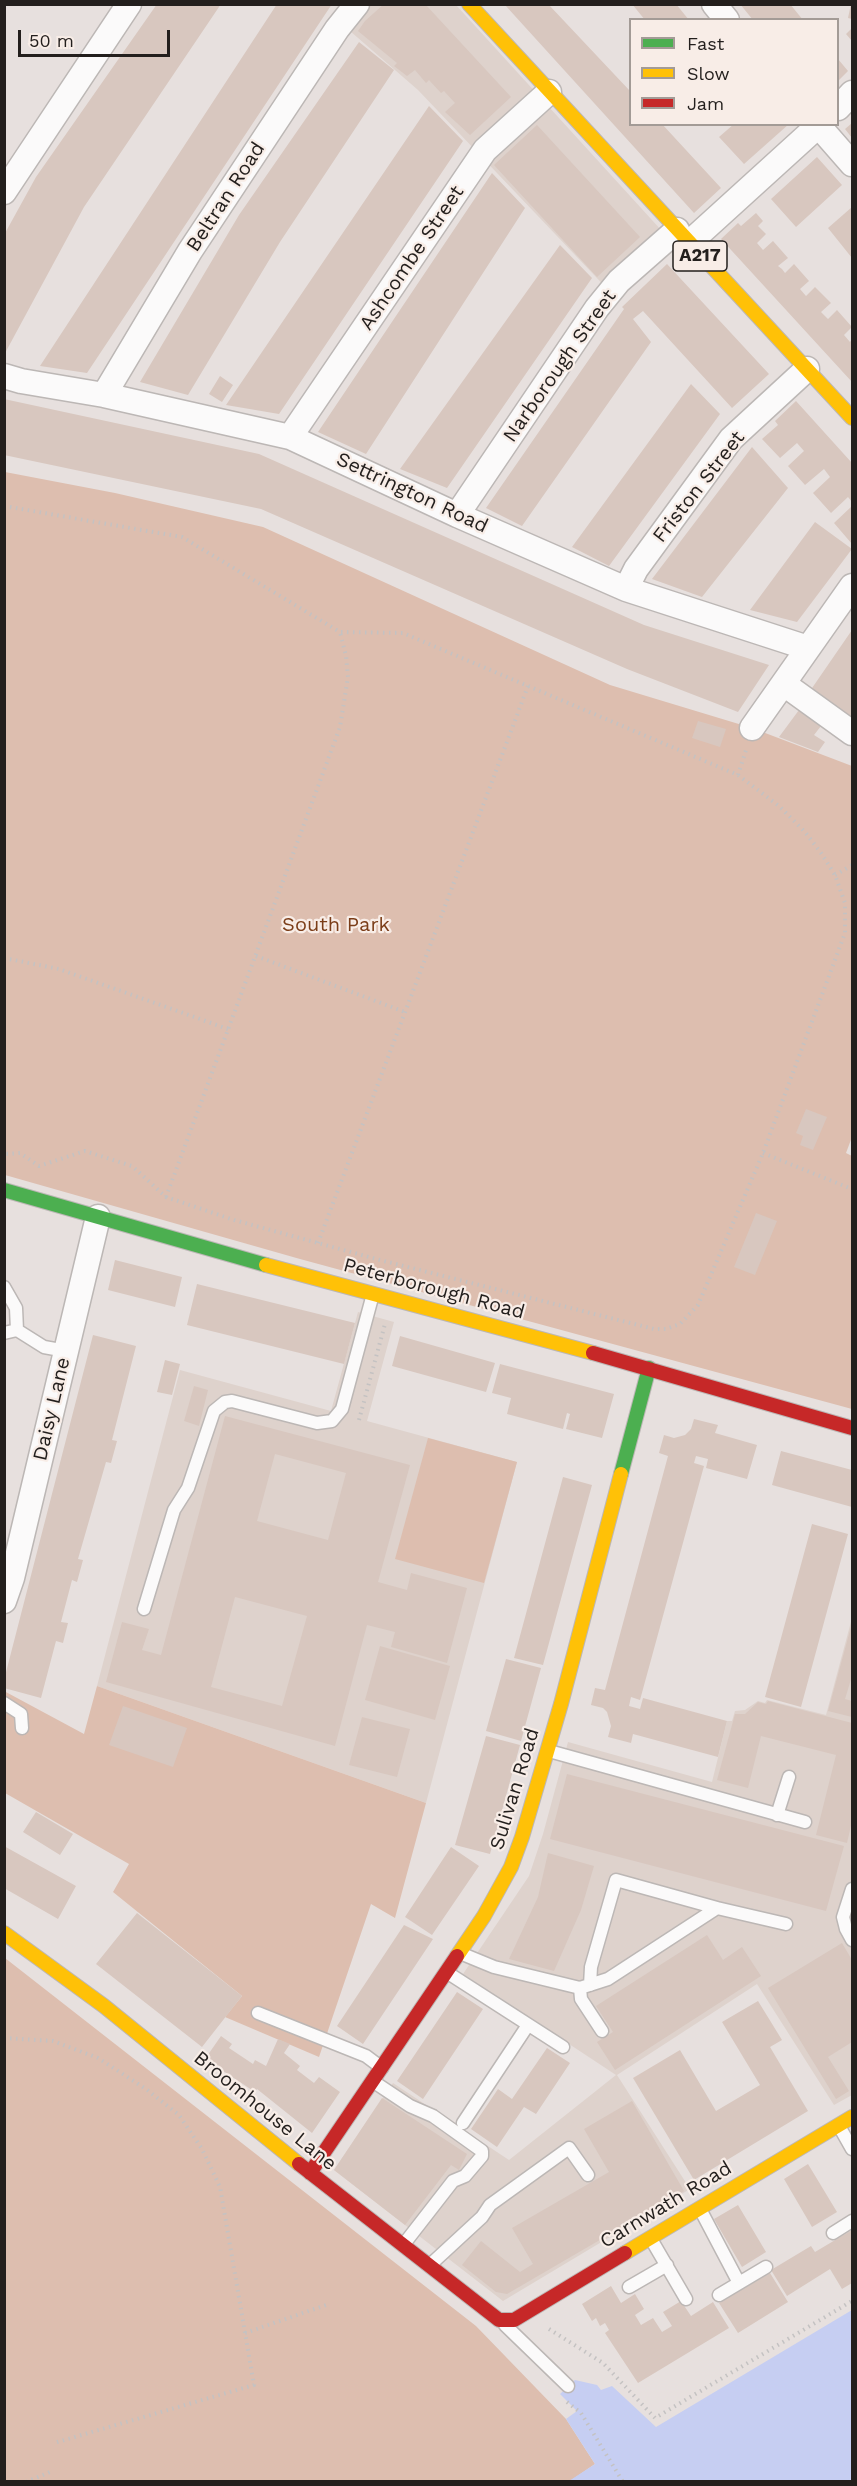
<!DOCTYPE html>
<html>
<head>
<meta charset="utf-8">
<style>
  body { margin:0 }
  #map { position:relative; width:857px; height:2486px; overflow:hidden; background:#e7e0de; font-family:"Work Sans",sans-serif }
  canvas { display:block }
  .frame { position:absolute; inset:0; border:6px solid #231f1d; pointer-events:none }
  .legend { position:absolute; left:629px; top:18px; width:210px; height:108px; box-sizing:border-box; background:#f8ede7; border:2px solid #a39b96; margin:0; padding:8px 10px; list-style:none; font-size:18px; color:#231f1d }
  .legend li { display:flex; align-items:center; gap:12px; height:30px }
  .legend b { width:30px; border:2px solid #a39b96 }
  .scale { position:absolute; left:18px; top:30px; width:152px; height:27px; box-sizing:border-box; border:3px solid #231f1d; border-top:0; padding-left:8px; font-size:18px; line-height:21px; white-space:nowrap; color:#231f1d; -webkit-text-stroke:4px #f8ede7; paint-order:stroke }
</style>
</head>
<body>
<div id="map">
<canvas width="857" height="2486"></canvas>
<div class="frame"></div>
<ul class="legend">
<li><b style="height:8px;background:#4caf50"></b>Fast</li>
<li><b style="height:8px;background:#ffc107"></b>Slow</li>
<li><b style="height:8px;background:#c62828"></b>Jam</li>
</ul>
<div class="scale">50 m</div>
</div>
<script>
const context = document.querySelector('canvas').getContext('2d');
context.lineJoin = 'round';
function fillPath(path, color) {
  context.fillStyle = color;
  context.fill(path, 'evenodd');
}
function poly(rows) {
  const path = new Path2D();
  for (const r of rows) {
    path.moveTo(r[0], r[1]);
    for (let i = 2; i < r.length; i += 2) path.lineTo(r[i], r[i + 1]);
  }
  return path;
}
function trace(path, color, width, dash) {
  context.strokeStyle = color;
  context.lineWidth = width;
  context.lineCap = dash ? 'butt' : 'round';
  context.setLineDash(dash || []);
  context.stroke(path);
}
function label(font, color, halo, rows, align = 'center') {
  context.font = font + ' "Work Sans",sans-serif';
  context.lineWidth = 4.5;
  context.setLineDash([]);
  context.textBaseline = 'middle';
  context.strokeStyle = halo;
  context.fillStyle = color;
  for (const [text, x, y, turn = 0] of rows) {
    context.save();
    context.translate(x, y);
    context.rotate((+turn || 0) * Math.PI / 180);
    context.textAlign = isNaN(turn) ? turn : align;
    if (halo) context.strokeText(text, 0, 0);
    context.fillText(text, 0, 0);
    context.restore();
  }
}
fillPath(poly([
  [343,5,456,5,672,242,615,297,418,90,350,31],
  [358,1312,394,1322,367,1421,517,1462,426,1803,97,1686,180,1370,331,1411],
  [852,1618,852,2095,834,2105,757,1984,617,2075,690,2189,503,2301,334,2170,393,2083,509,2160,616,2075,463,1974,529,1876,543,1834,568,1742,712,1782,727,1721,732,1721,735,1711,745,1710,758,1701,765,1703,767,1700,826,1715]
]), '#ded2cc');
fillPath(poly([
  [5,472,115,493,263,527,610,685,752,728,852,766,852,1137,846,1153,852,1156,852,1409,300,1259,5,1175],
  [428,1438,517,1462,484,1583,395,1559],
  [97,1686,426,1803,395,1918,371,1904,319,2057,225,2017,242,1996,113,1892,129,1864,5,1793,4,1691,84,1734],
  [5,1958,476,2326,566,2419,595,2464,569,2482,5,2481]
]), '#ddbeaf');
fillPath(poly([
  [852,2310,852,2481,569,2481,595,2464,566,2419,577,2411,560,2394,575,2380,597,2385,601,2390,612,2386,656,2427]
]), '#c6cef2');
fillPath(poly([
  [157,4,221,4,84,207,4,355,4,235,36,177],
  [277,4,332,4,87,373,40,366],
  [384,4,425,4,511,97,470,135,445,112,455,103,444,91,441,93,429,80,426,83,415,70,407,76,394,66,397,63,358,31,365,21],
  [632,4,676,4,689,20,645,20],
  [740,4,790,4,803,20,753,20],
  [851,4,852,4,852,19,848,18],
  [505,5,549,5,630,91,630,124,662,124,721,188,694,213],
  [852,28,852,41,846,34],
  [359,42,394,70,280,242,188,395,140,382,239,215],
  [838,59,848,71,838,81],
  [429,106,463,141,279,414,226,405],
  [852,123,852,138,845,129],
  [734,124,789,124,744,164,719,137],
  [537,125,640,237,597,277,494,165],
  [817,157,842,185,796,227,771,199],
  [492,173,525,208,366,454,318,432],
  [852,207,852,258,828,228],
  [756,213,763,221,758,226,766,234,757,243,763,250,773,241,788,258,778,266,782,269,785,273,794,264,809,281,800,289,806,296,815,287,831,303,821,312,828,319,837,310,852,327,844,335,850,342,852,339,852,382,721,239,738,223,741,226],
  [560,245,592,278,447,488,400,469],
  [667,264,769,374,732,408,643,311,633,319,651,342,522,526,486,508,624,309,622,307],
  [220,376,233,385,222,402,209,394],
  [691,384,720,414,609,566,572,547],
  [4,399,259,454,644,625,769,665,738,712,627,669,261,509,4,455],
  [796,401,852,463,852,502,848,497,831,513,813,493,830,477,824,469,805,485,788,466,804,451,797,443,780,458,762,439,778,425,775,421],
  [752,447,788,488,702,597,652,579],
  [852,506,852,544,834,523],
  [815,522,852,549,797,622,750,610],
  [852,630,852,715,850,720,810,691],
  [799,710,821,726,814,735,825,742,818,752,779,737],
  [698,721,726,729,720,747,692,738],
  [806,1109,827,1117,813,1150,800,1145,803,1136,796,1133],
  [756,1213,777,1221,755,1275,734,1267],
  [115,1260,182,1277,175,1307,108,1290],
  [197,1284,355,1323,344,1364,187,1325],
  [93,1335,136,1346,112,1440,117,1441,111,1463,106,1462,78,1559,83,1560,77,1582,72,1580,61,1622,68,1623,63,1643,56,1641,41,1698,4,1688,4,1680],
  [400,1336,495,1363,486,1392,392,1366],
  [165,1360,180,1364,172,1395,157,1392],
  [500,1364,614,1394,602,1438,566,1429,570,1414,567,1413,563,1429,507,1414,511,1398,492,1393],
  [194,1386,208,1390,199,1426,184,1421],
  [225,1416,410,1465,378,1582,407,1590,411,1573,467,1588,447,1663,391,1647,395,1632,367,1625,335,1746,106,1682,122,1622,149,1629,142,1650,161,1655],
  [275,1454,346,1473,328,1540,257,1521],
  [235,1597,307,1616,282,1706,211,1687],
  [694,1419,718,1425,715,1433,757,1445,747,1479,706,1468,708,1459,696,1456,694,1463,704,1466,640,1700,631,1697,629,1706,640,1709,643,1698,727,1721,718,1757,633,1734,631,1743,608,1737,611,1726,607,1712,603,1708,591,1705,595,1688,605,1690,668,1456,659,1453,664,1435,674,1438,685,1435,691,1429],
  [781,1451,852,1470,852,1507,772,1485],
  [563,1477,592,1485,543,1665,514,1658],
  [812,1524,848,1534,801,1707,765,1697],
  [852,1623,852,1676,845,1699,852,1701,852,1717,828,1711],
  [380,1646,450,1666,435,1720,365,1700],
  [506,1659,541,1668,521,1741,486,1731],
  [768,1701,852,1723,852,1821,847,1843,816,1835,836,1755,761,1736,748,1788,717,1780,735,1714,745,1714,758,1702,766,1704],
  [123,1706,187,1728,173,1767,109,1745],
  [362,1717,410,1729,397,1777,349,1765],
  [486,1736,520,1745,490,1854,455,1845],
  [567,1774,844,1846,826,1911,550,1839],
  [36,1812,73,1834,60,1855,23,1832],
  [4,1846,76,1886,58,1919,4,1888],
  [451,1847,479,1866,432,1935,405,1917],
  [548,1853,594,1866,581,1910,554,1971,509,1959,538,1897],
  [137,1913,242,1996,202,2047,96,1964],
  [404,1925,433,1939,363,2044,337,2026],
  [707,1935,723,1960,742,1947,761,1976,615,2070,597,2042,613,2032,596,2006],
  [842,1943,852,1960,852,2042,828,2057,849,2091,836,2099,768,1988],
  [457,1992,483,2009,423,2099,397,2081],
  [758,2001,782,2040,770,2047,808,2111,694,2180,633,2078,680,2050,716,2111,760,2085,722,2022],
  [221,2036,232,2044,229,2048,253,2064,255,2060,266,2066,278,2039,290,2044,284,2053,300,2066,297,2070,314,2083,319,2077,340,2092,312,2133,257,2089,255,2092,205,2059],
  [547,2048,570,2063,536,2114,524,2107,497,2147,471,2129,498,2089,512,2099],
  [382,2098,467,2154,459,2170,451,2165,405,2225,334,2170],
  [632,2101,684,2191,507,2294,496,2292,462,2265,481,2241,520,2272,533,2264,512,2228,609,2172,584,2129],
  [808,2164,837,2212,812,2227,784,2179],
  [738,2205,766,2252,742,2267,714,2219],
  [852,2230,852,2283,842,2289,830,2269,787,2296,771,2270,811,2246,815,2252],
  [770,2273,788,2302,738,2333,719,2303],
  [611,2286,621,2303,635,2294,644,2309,635,2315,641,2325,653,2318,662,2332,672,2326,663,2312,681,2301,691,2316,713,2302,729,2328,638,2383,605,2333,609,2330,605,2323,600,2326,596,2318,592,2321,582,2304]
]), '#d8c7bf');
const lane = poly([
  [4,1287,16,1308,17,1330],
  [4,1333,17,1330,44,1347,66,1351],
  [144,1609,174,1510,188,1488,214,1411,225,1402,232,1401,317,1423,332,1421,342,1409,373,1294],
  [4,1703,21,1714,22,1728],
  [549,1751,805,1822],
  [777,1815,789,1777],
  [852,1889,843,1917,846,1929,852,1940],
  [460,1953,494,1967,580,1988,608,1979,717,1908,786,1924],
  [448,1973,563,2047],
  [590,1985,591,1967,616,1880,717,1908],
  [580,1988,581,1999,602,2031],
  [258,2013,366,2056,382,2068],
  [374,2082,410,2106,433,2116,482,2151,482,2156,465,2176,453,2181,404,2244],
  [463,2123,528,2025],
  [839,2126,852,2149],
  [700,2209,739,2283],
  [833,2233,852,2221],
  [651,2239,686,2299],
  [430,2265,482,2217,490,2205,569,2148,588,2175],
  [629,2287,667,2265],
  [719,2295,766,2267],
  [505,2325,568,2386]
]);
const street = poly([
  [714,4,727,20],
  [838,108,852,93],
  [817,124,852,164],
  [4,192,129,4],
  [689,243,820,124],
  [4,376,21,381,104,395,290,437,457,515,626,589,808,648],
  [104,395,190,251,337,29,357,4],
  [290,437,485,150,549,92],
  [457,515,597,308,619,281,677,230],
  [626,589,636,569,731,439,807,369],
  [784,684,852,733],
  [752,728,852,586],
  [4,1601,12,1578,98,1217]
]);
const fast = poly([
  [4,1190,266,1265],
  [621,1474,649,1368]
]);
const slow = poly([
  [469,4,852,418],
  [266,1265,593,1353],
  [4,1933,104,2006,299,2164],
  [457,1956,484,1916,511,1867,522,1837,561,1704,621,1474],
  [625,2253,852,2117]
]);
const jam = poly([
  [593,1353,852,1428],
  [299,2164,499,2320,514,2320,625,2253],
  [310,2173,457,1956]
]);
trace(lane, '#bcb7b5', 15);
trace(street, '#bcb7b5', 27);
trace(fast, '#bcb7b5', 16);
trace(slow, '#bcb7b5', 16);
trace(jam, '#bcb7b5', 16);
trace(poly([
  [4,506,182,537,340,632,403,633,738,775,779,806,805,832,821,853,835,875,845,903,845,933,763,1153,698,1305,680,1324,666,1329,654,1329,380,1260,234,1220,166,1197,132,1166,85,1151,39,1166,20,1153,4,1154],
  [738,775,747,747],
  [835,875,852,865],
  [256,956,405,1012],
  [4,958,59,969,228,1029],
  [763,1153,852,1189],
  [166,1197,340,727,348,677,346,656,340,632],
  [318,1243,528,686],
  [359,1420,385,1324],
  [4,2038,53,2041,98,2058,146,2089,179,2115,202,2149,220,2187,254,2385,54,2443],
  [549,2329,603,2363,655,2418,852,2301],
  [245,2333,329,2304],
  [567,2402,581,2413,623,2482],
  [26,2482,50,2472]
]), '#c4c2c2', 4, [1.5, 4.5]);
trace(lane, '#fbfafa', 12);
trace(street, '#fbfafa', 24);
trace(fast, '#4caf50', 14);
trace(slow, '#ffc107', 14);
trace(jam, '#c62828', 14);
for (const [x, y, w] of [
  [700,256,54]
]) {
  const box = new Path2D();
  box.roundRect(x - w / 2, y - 15, w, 30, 4.5);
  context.fillStyle = '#f8ede7';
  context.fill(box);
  trace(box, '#231f1d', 1.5);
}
label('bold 18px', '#231f1d', null, [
  ["A217",700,256]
]);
label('20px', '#231f1d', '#f8ede7', [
  ["Beltran Road",226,197,-57],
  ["Ashcombe Street",412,258,-56],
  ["Narborough Street",560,366,-55],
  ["Friston Street",699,487,-52],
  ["Settrington Road",412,493,25],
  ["Peterborough Road",434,1289,15],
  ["Daisy Lane",52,1409,-77],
  ["Sulivan Road",515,1789,-73],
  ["Broomhouse Lane",265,2111,39],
  ["Carnwath Road",666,2205,-31]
]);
label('20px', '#7b3d18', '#f8ede7', [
  ["South Park",336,925]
]);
</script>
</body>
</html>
